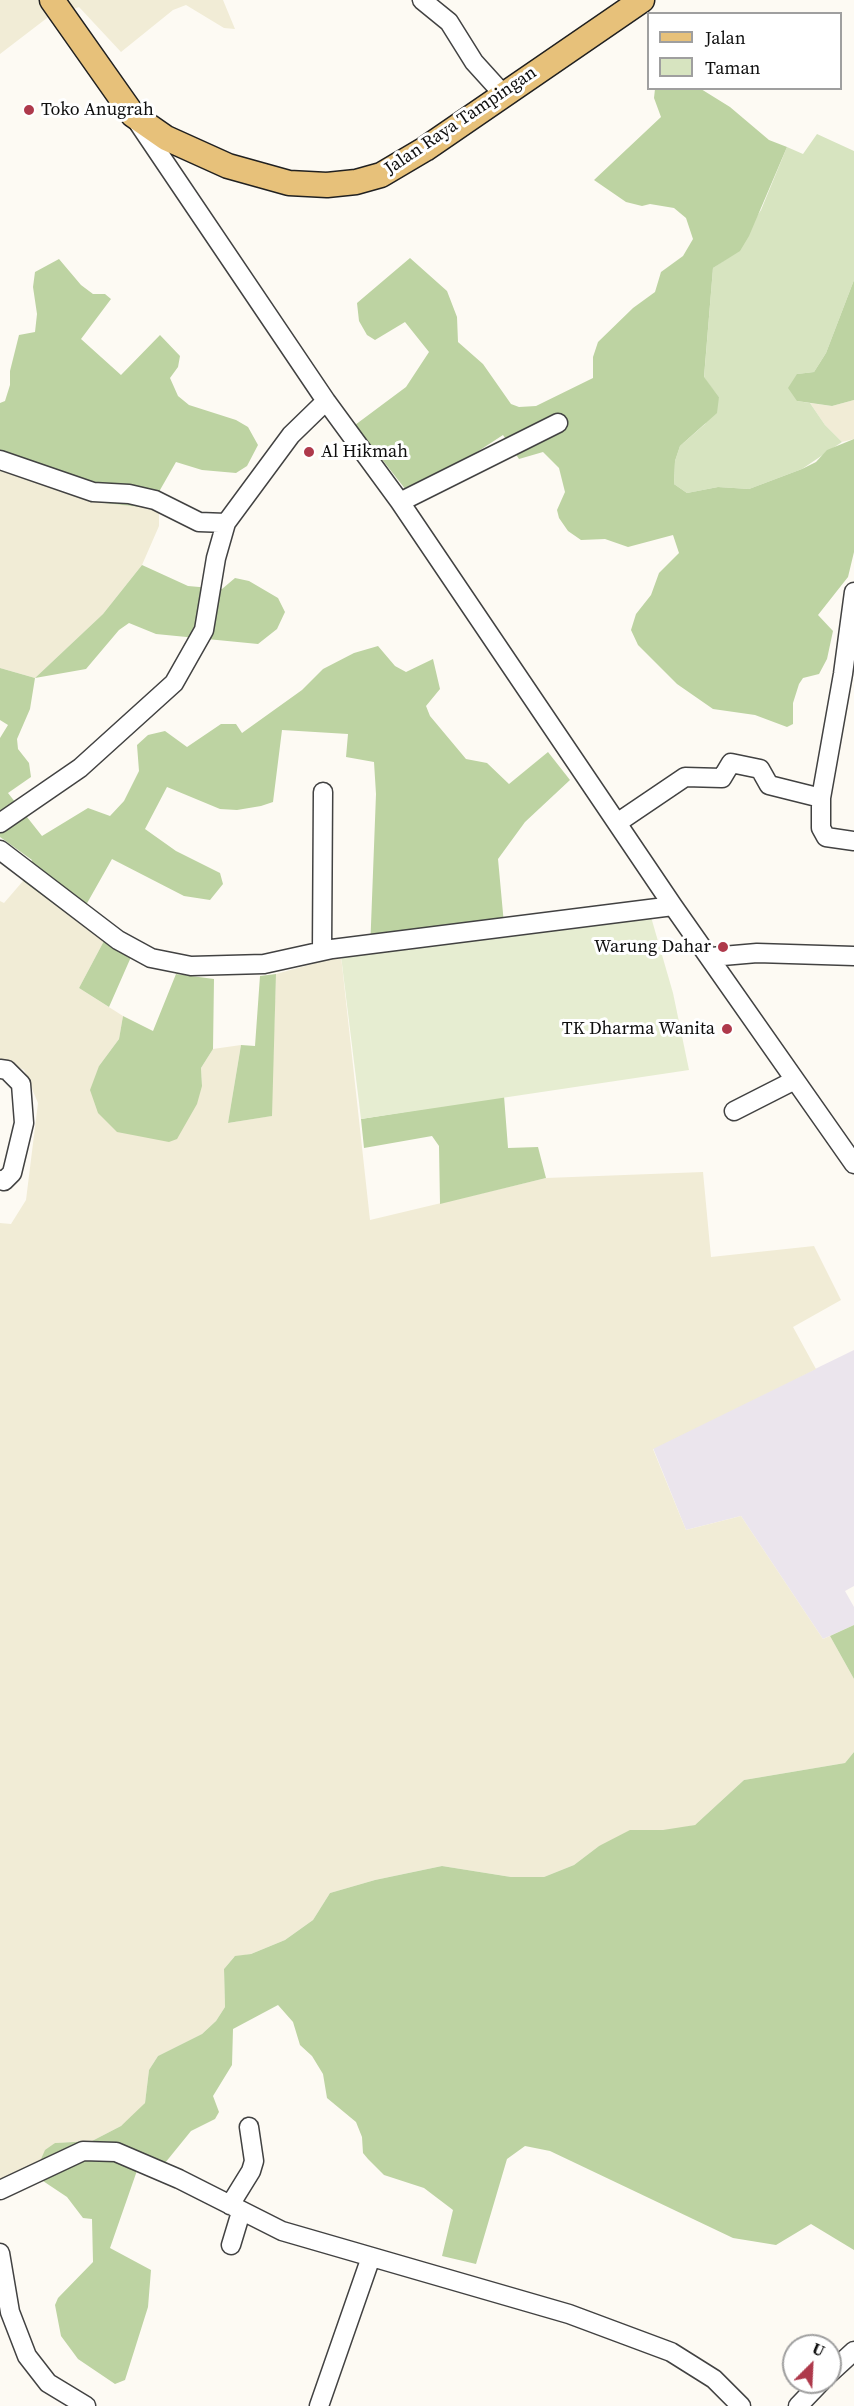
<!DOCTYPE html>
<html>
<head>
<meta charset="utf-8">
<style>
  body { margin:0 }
  #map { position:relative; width:854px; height:2406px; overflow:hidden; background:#fdfaf3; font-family:"Source Serif 4",serif }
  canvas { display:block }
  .legend { position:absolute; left:647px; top:12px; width:195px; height:78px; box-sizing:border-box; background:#fff; border:2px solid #9f9f9f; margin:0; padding:8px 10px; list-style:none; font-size:18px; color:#0f0f0f }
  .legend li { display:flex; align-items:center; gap:12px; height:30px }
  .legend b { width:30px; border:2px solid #9f9f9f }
  .north { position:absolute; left:782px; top:2334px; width:60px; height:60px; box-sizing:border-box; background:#fff; border:2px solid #9f9f9f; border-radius:50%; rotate:24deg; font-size:16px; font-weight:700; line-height:24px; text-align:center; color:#0f0f0f }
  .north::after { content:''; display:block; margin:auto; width:21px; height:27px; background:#ae394b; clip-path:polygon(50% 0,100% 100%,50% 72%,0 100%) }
</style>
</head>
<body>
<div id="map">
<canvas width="854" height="2406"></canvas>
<ul class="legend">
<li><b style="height:8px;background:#e7c17a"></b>Jalan</li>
<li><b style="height:16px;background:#d7e4c0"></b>Taman</li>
</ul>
<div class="north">U</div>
</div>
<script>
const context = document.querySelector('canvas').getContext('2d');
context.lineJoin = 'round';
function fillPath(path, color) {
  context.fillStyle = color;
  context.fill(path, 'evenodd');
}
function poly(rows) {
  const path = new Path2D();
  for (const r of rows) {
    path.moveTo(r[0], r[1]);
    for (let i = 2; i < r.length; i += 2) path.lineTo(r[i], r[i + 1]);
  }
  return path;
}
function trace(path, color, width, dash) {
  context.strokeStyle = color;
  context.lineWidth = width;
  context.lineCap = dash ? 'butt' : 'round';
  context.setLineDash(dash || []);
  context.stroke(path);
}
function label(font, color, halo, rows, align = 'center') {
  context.font = font + ' "Source Serif 4",serif';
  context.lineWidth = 6;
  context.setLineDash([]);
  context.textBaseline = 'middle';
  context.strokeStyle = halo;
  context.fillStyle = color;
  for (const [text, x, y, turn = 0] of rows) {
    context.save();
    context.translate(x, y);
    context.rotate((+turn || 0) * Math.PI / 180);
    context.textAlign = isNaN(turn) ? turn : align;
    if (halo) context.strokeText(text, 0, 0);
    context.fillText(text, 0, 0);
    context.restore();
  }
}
fillPath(poly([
  [854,1350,854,1586,845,1591,854,1607,854,1625,823,1639,741,1516,686,1530,653,1448]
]), '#ebe5ed');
fillPath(poly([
  [0,0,223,0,235,29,224,28,186,5,173,10,121,52,79,7,47,18,0,54],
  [854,400,854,439,842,442,825,425,810,403,832,406],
  [0,471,21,474,104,503,159,509,159,526,142,565,103,614,35,678,0,668],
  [23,881,105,939,79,988,123,1016,119,1039,99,1066,202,1086,201,1068,213,1049,241,1045,228,1123,271,1116,276,974,341,956,370,1220,546,1178,703,1172,711,1257,814,1246,841,1300,793,1327,816,1369,653,1449,686,1530,741,1516,823,1639,830,1636,854,1679,854,1752,845,1763,744,1780,695,1825,599,1846,574,1865,544,1877,511,1877,442,1866,375,1880,330,1893,313,1920,285,1940,251,1954,234,1957,224,1969,225,2007,216,2021,202,2034,158,2056,149,2070,145,2103,134,2115,121,2126,92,2141,55,2143,34,2175,0,2189,0,1223,11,1224,26,1200,38,1103,24,1070,0,1059,0,901,4,903]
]), '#f1ecd6');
fillPath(poly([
  [817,134,854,151,854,280,826,353,814,372,797,374,797,401,810,403,825,425,842,442,802,469,749,489,718,487,687,493,674,484,675,461,680,446,705,424,719,397,704,378,713,268,729,257,761,210,787,147,803,154]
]), '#d7e4c0');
fillPath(poly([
  [655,89,701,89,730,107,769,140,787,147,749,236,740,251,713,268,704,377,719,397,717,413,680,446,675,461,674,484,687,493,718,487,749,489,802,469,816,462,827,450,854,439,854,552,848,577,818,615,833,631,827,659,819,674,803,678,799,684,793,703,793,724,787,727,755,715,713,709,677,684,638,645,631,630,636,614,651,595,659,573,679,553,673,535,628,547,605,539,581,540,568,531,559,518,557,510,565,492,559,468,543,452,519,459,503,435,431,482,406,490,355,425,406,387,429,352,405,322,375,340,367,335,359,321,357,303,410,258,447,291,457,317,458,342,483,364,511,404,519,407,536,406,593,378,593,357,598,342,633,308,655,292,661,272,683,256,693,239,686,218,674,208,650,204,642,206,626,202,594,180,661,117,654,98],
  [59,259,81,285,93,294,105,294,111,299,81,339,121,375,160,335,180,356,178,367,170,378,178,396,189,405,236,420,248,427,258,445,247,466,236,473,202,470,176,462,160,490,159,509,104,503,21,474,0,471,0,403,5,401,10,385,10,371,19,335,35,332,37,314,33,287,35,272],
  [854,280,854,400,832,406,797,401,788,388,797,374,814,372,826,353],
  [142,565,188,586,222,589,235,578,249,581,278,598,285,612,277,629,258,644,156,634,129,623,119,630,86,669,35,678,30,709,17,739,18,749,29,763,31,777,8,793,42,836,88,808,110,816,124,801,139,771,137,745,148,735,165,731,187,747,221,724,236,724,242,733,302,690,323,669,354,653,378,646,395,666,406,672,433,659,440,689,426,706,430,716,466,759,487,763,509,784,548,752,570,780,525,822,498,859,505,935,370,951,376,794,374,762,346,757,348,734,282,730,273,802,261,806,237,810,220,809,167,787,145,829,176,851,220,873,223,884,210,900,184,896,112,859,77,921,23,881,32,860,0,837,0,738,8,725,0,720,0,668,35,678,103,614],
  [105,939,131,957,109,1007,79,988],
  [176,974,214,979,213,1049,201,1068,202,1086,197,1104,177,1139,169,1142,117,1132,98,1113,90,1090,99,1066,119,1039,123,1016,153,1031],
  [276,974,272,1116,228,1123,241,1045,255,1046,260,976],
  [504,1096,508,1148,538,1147,546,1178,440,1204,439,1146,432,1136,364,1148,361,1119],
  [854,1625,854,1679,830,1636],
  [854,1752,854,2250,811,2224,776,2245,733,2238,550,2151,525,2146,507,2159,476,2264,442,2256,453,2210,424,2188,384,2175,368,2159,363,2153,362,2137,356,2122,327,2098,323,2074,312,2056,300,2045,293,2022,278,2005,233,2029,232,2065,213,2096,219,2112,215,2119,191,2131,165,2163,140,2162,110,2248,151,2270,148,2307,125,2380,115,2384,78,2359,61,2336,55,2305,58,2298,93,2262,92,2219,83,2218,67,2197,34,2175,45,2150,55,2143,92,2141,121,2126,145,2103,149,2070,158,2056,202,2034,216,2021,225,2007,224,1969,235,1956,251,1954,285,1940,313,1920,330,1893,375,1880,442,1866,511,1877,544,1877,574,1865,599,1846,630,1830,663,1830,695,1825,744,1780,845,1763]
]), '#bdd3a2');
fillPath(poly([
  [651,917,673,993,689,1070,361,1119,341,956]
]), '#e6edd1');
const minor = poly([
  [422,0,449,22,474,62,503,94],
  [139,124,326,401,400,502,673,906,854,1164],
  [0,460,93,492,129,494,155,500,199,522,226,523],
  [400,502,558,423],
  [821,798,821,828,826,837,854,841],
  [0,823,80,768,174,683,204,630,216,558,226,523,291,435,326,401],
  [617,823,685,777,722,778,731,763,760,769,769,785,821,798,843,674,854,592],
  [0,850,118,940,151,958,191,966,264,964,332,949,673,906],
  [322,951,323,792],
  [711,957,757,953,854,956],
  [0,1069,7,1070,21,1084,24,1123,12,1173,4,1181,0,1180],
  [734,1111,795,1080],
  [0,2190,83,2151,116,2152,179,2179,282,2231,569,2314,671,2352,714,2379,741,2406],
  [230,2205,251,2171,254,2161,249,2127],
  [231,2245,241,2212],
  [0,2253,10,2312,27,2356,48,2383,86,2406],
  [830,2373,854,2351],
  [319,2406,371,2257],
  [798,2406,821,2382]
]);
const major = poly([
  [52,0,133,115,166,138,228,166,289,183,327,185,356,182,381,175,425,149,642,0]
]);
trace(minor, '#424242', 21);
trace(major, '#202020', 27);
trace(minor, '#fff', 18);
trace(major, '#e7c17a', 24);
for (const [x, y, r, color] of [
  [29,110,6,"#ae394b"],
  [309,452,6,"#ae394b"],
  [723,947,6,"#ae394b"],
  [727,1029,6,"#ae394b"]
]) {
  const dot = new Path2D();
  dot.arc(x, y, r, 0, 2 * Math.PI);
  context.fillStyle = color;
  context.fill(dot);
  trace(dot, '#fff', 2);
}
label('18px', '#0f0f0f', '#fff', [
  ["Toko Anugrah",41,110],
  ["Al Hikmah",321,452],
  ["Warung Dahar",711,947,"right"],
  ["TK Dharma Wanita",715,1029,"right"]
], 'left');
label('18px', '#0f0f0f', '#fff', [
  ["Jalan Raya Tampingan",461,121,-34]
]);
</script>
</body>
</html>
